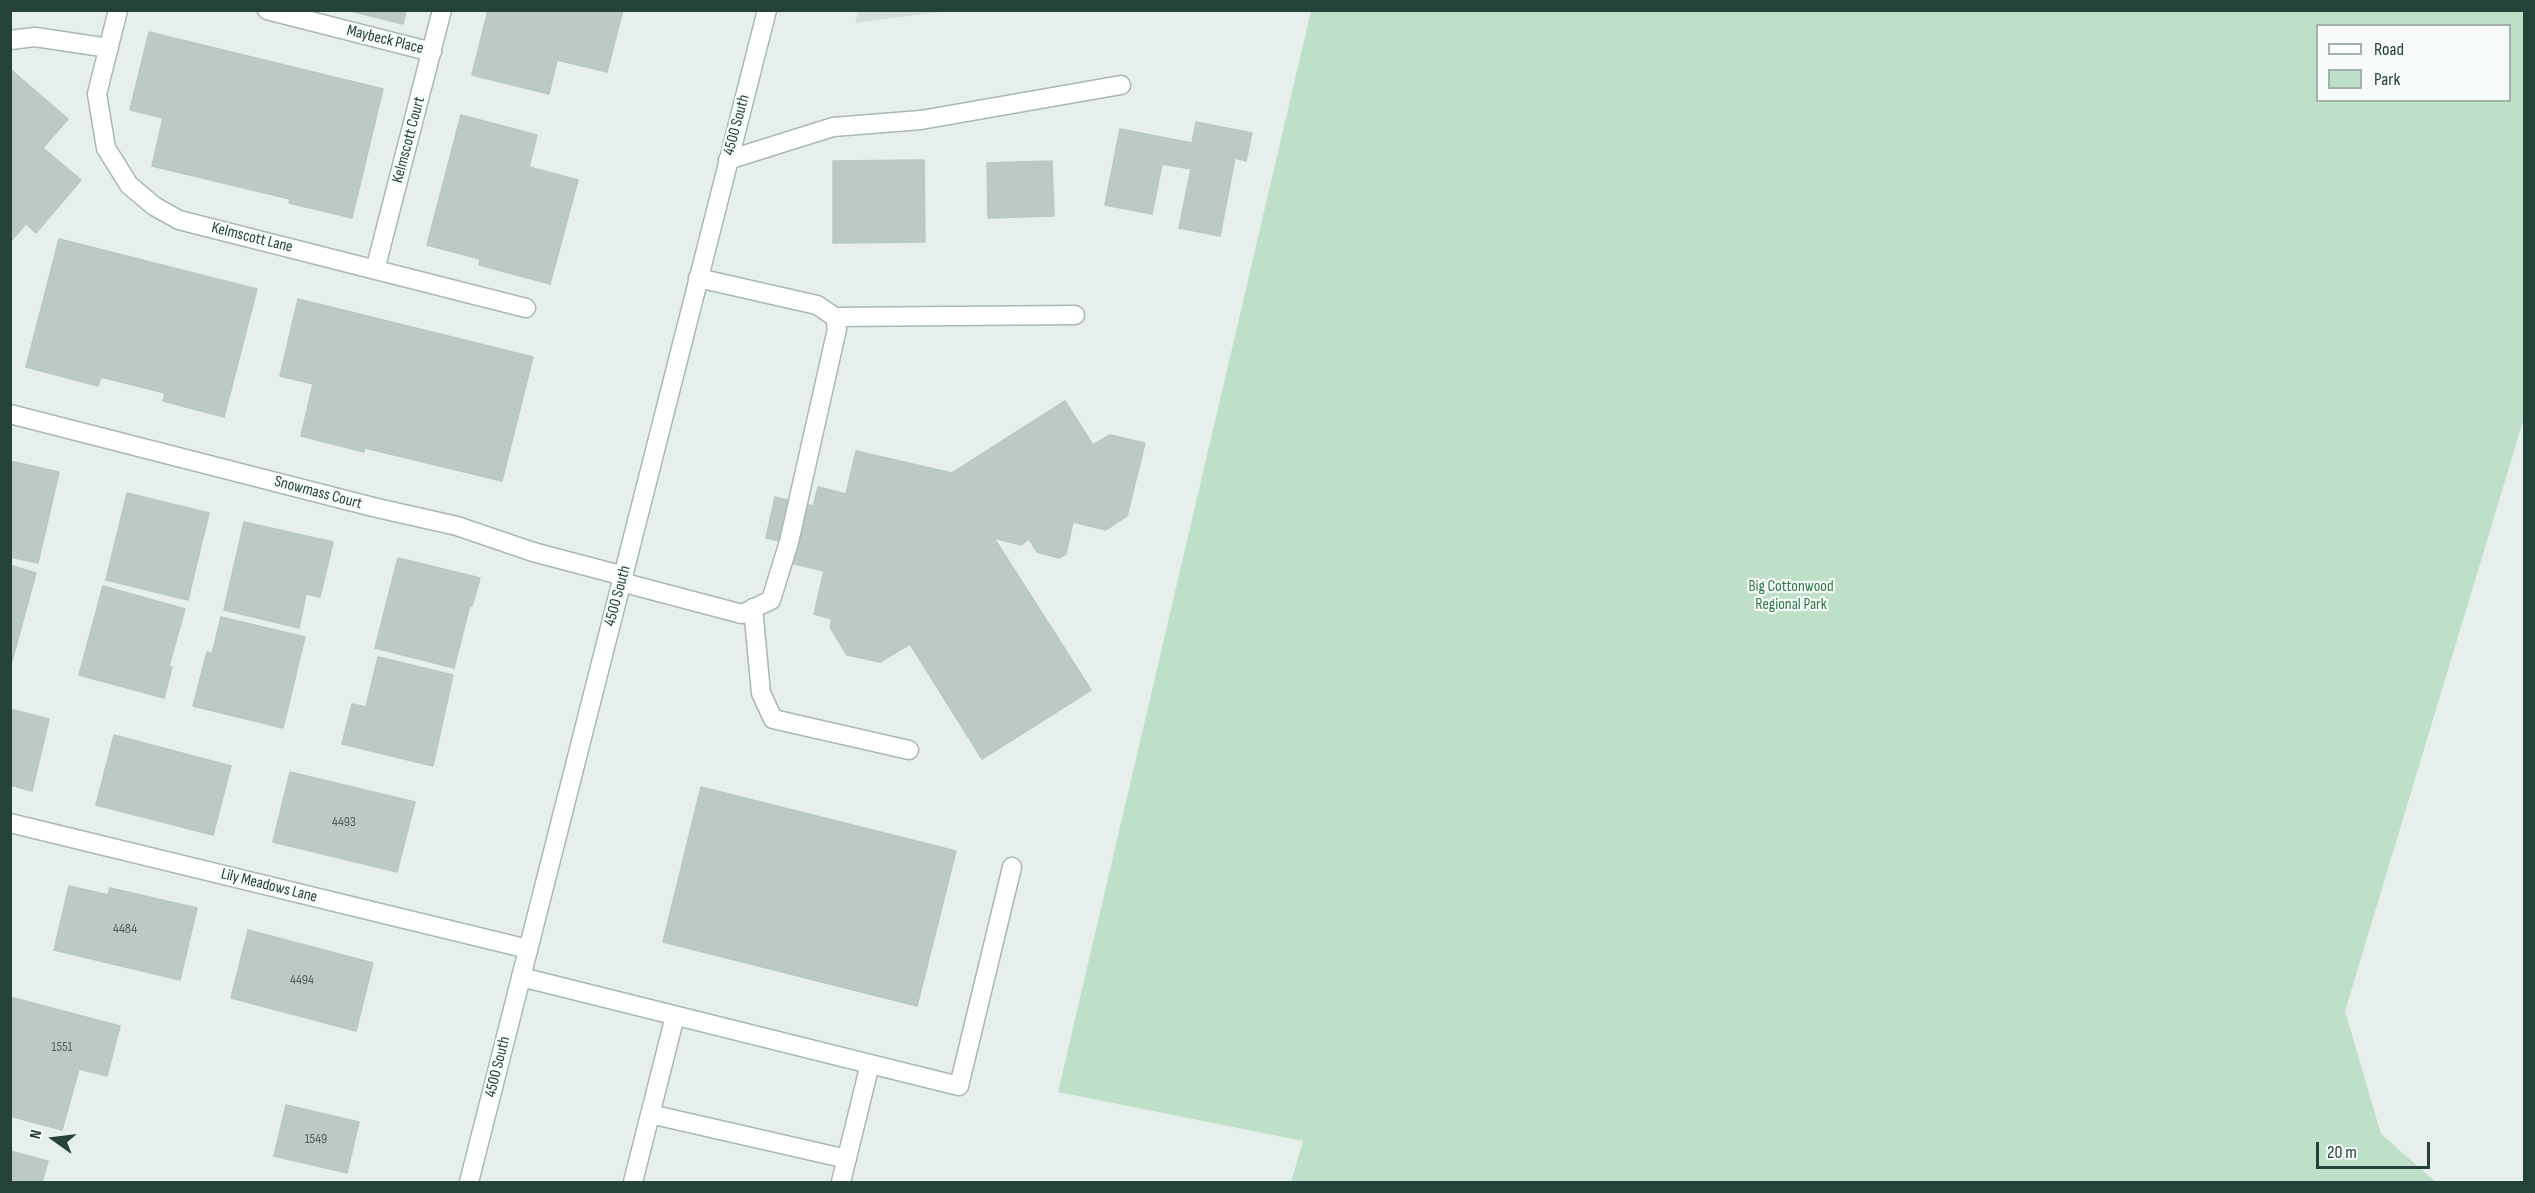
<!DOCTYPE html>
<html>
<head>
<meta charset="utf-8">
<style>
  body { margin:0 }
  #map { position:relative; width:2535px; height:1193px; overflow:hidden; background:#e6efeb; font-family:"Sofia Sans Condensed",sans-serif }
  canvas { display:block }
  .frame { position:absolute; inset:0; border:12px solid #24423a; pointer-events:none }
  .legend { position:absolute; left:2316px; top:24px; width:195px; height:78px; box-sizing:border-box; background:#f7fbf9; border:2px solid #a3b1ad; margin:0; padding:8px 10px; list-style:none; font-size:18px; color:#24423a }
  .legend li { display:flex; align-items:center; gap:12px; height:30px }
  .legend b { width:30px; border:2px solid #a3b1ad }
  .north { position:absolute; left:24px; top:1109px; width:60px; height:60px; -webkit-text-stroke:4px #f7fbf9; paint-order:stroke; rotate:284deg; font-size:16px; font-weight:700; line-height:24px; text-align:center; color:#24423a }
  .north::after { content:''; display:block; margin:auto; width:21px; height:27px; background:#24423a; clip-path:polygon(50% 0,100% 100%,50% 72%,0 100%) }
  .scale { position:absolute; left:2316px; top:1142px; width:114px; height:27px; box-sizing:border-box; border:3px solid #24423a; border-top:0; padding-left:8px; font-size:18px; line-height:21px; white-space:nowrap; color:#24423a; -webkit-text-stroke:4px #f7fbf9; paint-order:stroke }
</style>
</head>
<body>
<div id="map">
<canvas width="2535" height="1193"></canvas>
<div class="frame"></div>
<ul class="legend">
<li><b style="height:8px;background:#fff"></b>Road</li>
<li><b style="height:16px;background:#bfe0c8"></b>Park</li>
</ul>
<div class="north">N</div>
<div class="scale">20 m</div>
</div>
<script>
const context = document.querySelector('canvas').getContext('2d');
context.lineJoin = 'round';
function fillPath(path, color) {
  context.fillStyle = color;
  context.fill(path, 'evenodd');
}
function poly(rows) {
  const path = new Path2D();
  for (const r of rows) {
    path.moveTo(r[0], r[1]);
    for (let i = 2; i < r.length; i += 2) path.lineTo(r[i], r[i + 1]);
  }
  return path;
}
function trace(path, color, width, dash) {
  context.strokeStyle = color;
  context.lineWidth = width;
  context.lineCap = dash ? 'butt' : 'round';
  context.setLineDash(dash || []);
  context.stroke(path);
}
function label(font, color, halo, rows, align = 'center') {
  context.font = font + ' "Sofia Sans Condensed",sans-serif';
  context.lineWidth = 4.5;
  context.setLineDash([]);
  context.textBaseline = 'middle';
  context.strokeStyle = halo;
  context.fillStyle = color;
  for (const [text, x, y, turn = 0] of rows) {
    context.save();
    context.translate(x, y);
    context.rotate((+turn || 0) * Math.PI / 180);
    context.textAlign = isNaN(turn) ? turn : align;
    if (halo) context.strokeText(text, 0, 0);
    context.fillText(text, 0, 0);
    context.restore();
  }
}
fillPath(poly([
  [858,11,858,10,948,11,855,23]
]), '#d4dfda');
fillPath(poly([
  [1311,11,2524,11,2524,418,2345,1011,2381,1134,2436,1182,1291,1182,1303,1141,1058,1092],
  [2318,26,2510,26,2510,100,2318,100]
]), '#bfe0c8');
const building = poly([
  [346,10,406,10,403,24,346,10],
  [488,10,623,10,607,72,557,60,549,94,472,75,488,10],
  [149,32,383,89,352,218,289,203,290,199,152,166,163,118,130,110,149,32],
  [10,69,68,119,43,148,81,180,36,233,26,224,10,242,10,69],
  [461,115,537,135,529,167,578,180,550,284,479,265,480,259,427,245,461,115],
  [1196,122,1252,133,1246,161,1235,158,1220,236,1179,228,1191,169,1162,164,1152,214,1105,205,1120,129,1192,143,1196,122],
  [924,160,925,242,833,243,833,161,924,160],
  [1052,161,1054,216,988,218,987,163,1052,161],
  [59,239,257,289,224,417,163,401,165,393,101,377,98,386,26,367,59,239],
  [298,299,533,357,502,481,365,448,364,452,301,436,313,384,280,376,298,299],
  [1065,401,1093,445,1110,435,1145,443,1127,516,1106,530,1073,522,1066,554,1059,558,1037,552,1029,539,1021,545,994,538,1091,690,982,759,910,644,880,662,847,655,830,627,832,619,814,614,824,571,791,563,796,545,766,538,775,497,813,506,818,487,846,494,856,451,952,473,1065,401],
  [10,461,59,472,38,563,10,557,10,461],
  [127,493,209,513,188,600,106,580,127,493],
  [244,522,333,542,320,597,306,594,299,628,224,610,244,522],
  [398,558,480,578,472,606,470,605,454,668,375,648,398,558],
  [10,565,36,573,12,661,10,661,10,565],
  [103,586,185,609,169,666,172,667,164,698,79,675,103,586],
  [221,617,305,637,283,728,193,706,207,652,212,654,221,617],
  [378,657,453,675,433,766,342,744,352,704,366,707,378,657],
  [10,709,49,719,32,791,10,785,10,709],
  [114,735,231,766,213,835,96,805,114,735],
  [290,772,415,802,397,872,273,842,290,772],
  [701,787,956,851,917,1006,663,942,701,787],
  [69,886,108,895,110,888,197,908,180,980,54,950,69,886],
  [248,930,373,963,356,1031,231,998,248,930],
  [10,997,120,1026,107,1076,79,1069,62,1130,10,1116,10,997],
  [286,1105,359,1122,347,1173,274,1156,286,1105],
  [10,1151,48,1161,42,1182,10,1182,10,1151]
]);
fillPath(building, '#bbcac4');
trace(building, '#b8c9c2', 1.5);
const service = poly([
  [728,160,833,127,921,120,1121,85],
  [835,317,1075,315],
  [621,582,742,614,771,600,789,542,837,329,835,317,817,305,698,278],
  [753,608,761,693,773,719,909,750],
  [521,977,870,1064,841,1182],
  [870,1064,959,1086,1012,867],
  [650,1114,847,1159],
  [633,1182,675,1016]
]);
const minor = poly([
  [118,10,97,94,106,148,129,185,154,206,179,220,526,308],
  [267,10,432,52],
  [10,40,35,37,109,48],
  [375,270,442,10],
  [10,414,373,507,457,526,533,552,624,576],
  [10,823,528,949]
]);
const secondary = poly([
  [469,1182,767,10]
]);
trace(service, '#a8b8b2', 21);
trace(minor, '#a8b8b2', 21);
trace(secondary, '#a4bbb3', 21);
trace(service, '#fff', 18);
trace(minor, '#fff', 18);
trace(secondary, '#fff', 18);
label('14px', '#4a645c', null, [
  ["4493",344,822],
  ["4484",125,929],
  ["4494",302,980],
  ["1551",62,1047],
  ["1549",316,1139]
]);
label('16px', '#24423a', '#f7fbf9', [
  ["Maybeck Place",385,40,14],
  ["4500 South",737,125,-75],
  ["Kelmscott Court",409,140,-75],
  ["Kelmscott Lane",252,238,14],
  ["Snowmass Court",318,493,15],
  ["4500 South",618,596,-75],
  ["Lily Meadows Lane",269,886,14],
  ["4500 South",498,1067,-76]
]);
label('16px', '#2d7a4b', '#f7fbf9', [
  ["Big Cottonwood",1791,587],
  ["Regional Park",1791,605]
]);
</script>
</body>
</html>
